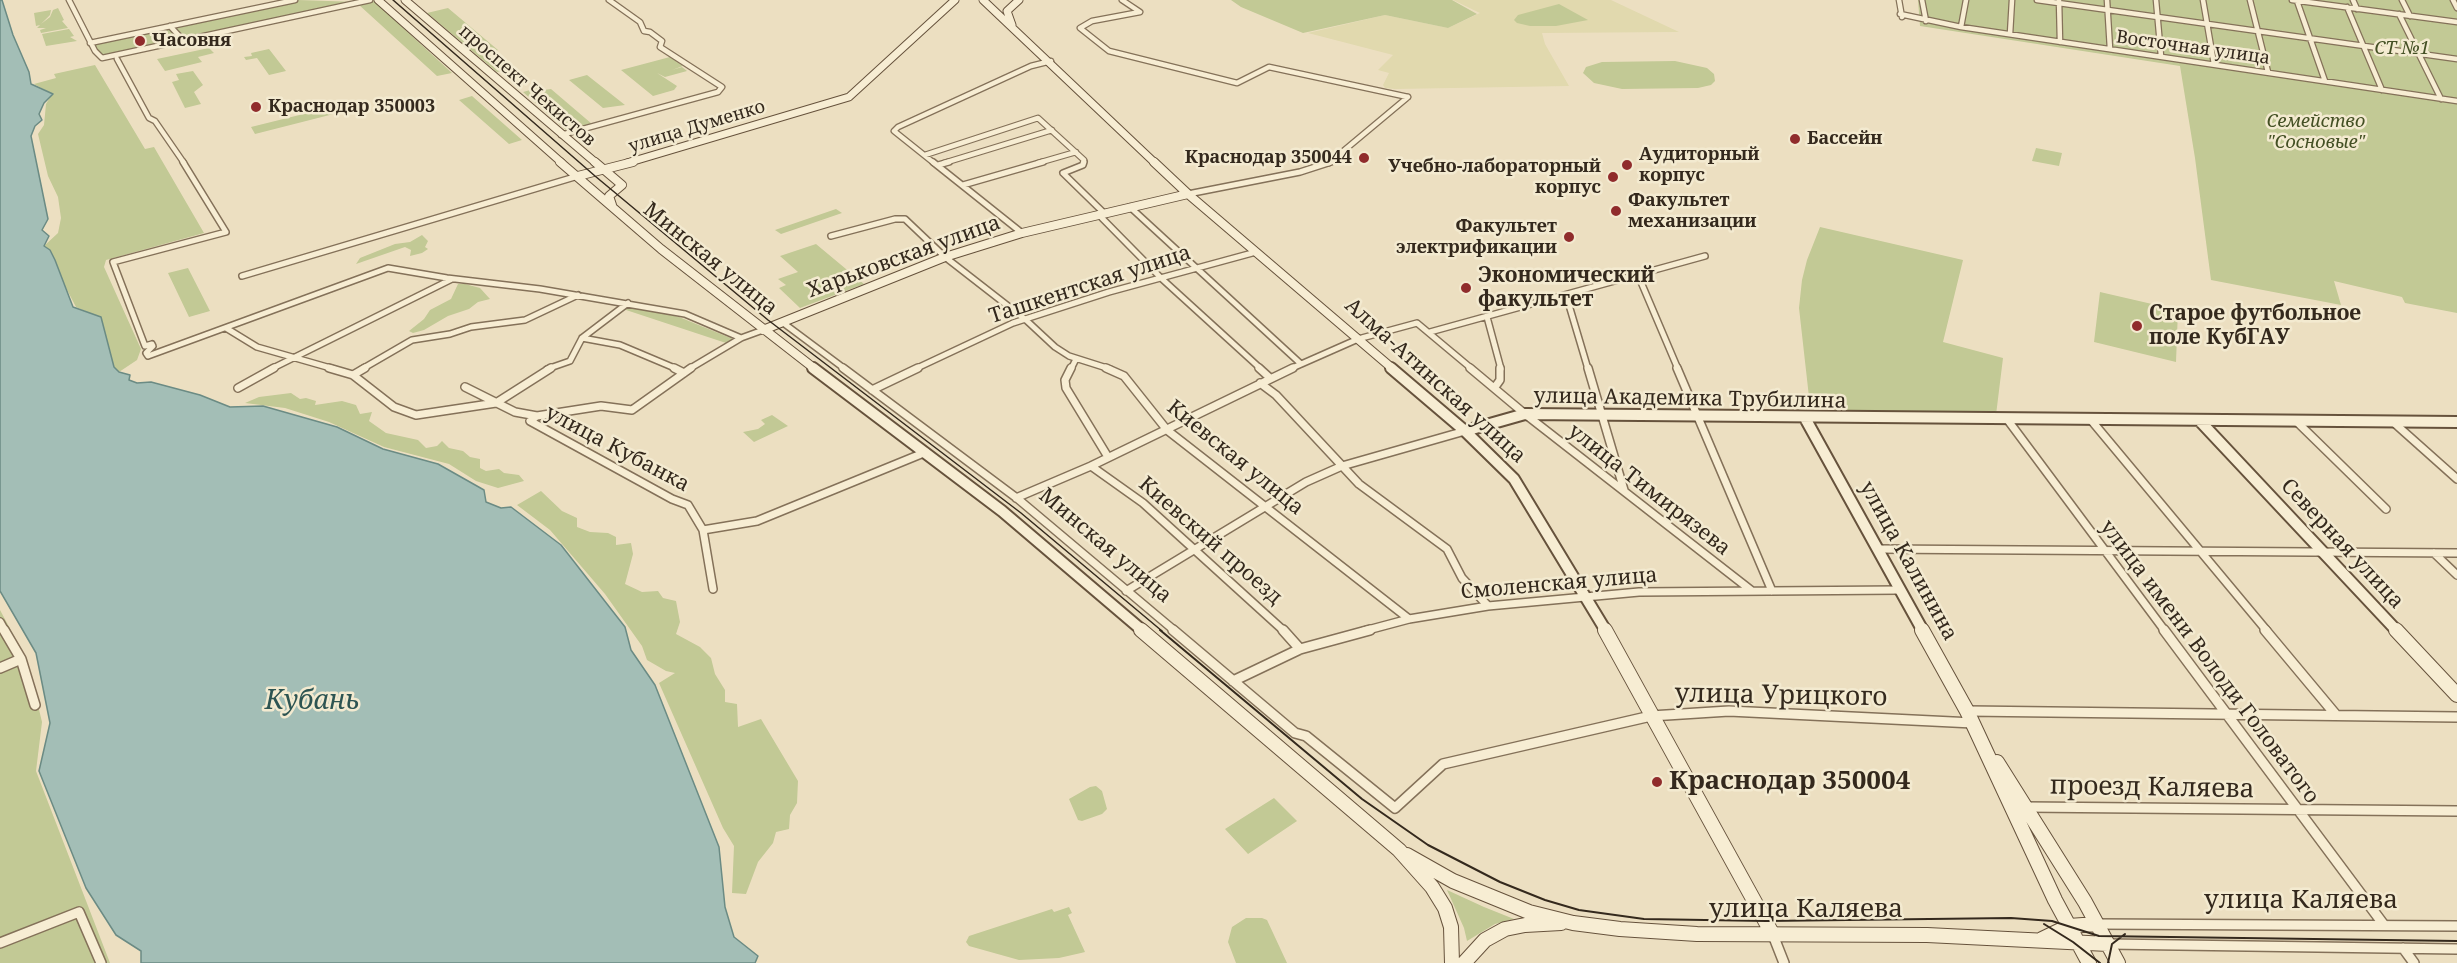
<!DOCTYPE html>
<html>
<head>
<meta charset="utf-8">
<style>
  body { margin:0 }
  canvas { display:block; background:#ecdfc1 }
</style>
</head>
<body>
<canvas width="2457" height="963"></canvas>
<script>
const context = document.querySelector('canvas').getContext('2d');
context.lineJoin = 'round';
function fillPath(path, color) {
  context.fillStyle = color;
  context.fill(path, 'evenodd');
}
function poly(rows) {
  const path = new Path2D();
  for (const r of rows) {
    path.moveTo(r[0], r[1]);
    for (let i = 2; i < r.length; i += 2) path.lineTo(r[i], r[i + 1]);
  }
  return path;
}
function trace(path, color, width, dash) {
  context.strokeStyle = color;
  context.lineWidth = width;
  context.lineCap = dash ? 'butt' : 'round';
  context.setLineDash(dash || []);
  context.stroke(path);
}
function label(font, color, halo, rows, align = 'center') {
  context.font = font + ' "Noto Serif",serif';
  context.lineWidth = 5;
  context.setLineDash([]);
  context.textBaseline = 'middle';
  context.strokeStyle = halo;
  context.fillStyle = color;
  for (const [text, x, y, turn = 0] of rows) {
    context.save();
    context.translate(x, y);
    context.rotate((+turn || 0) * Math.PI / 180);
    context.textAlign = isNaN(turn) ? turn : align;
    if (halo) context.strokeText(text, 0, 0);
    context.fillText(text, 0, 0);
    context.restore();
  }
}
fillPath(poly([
  [1453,0,1611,0,1679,32,1542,33,1545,44,1569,86,1395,89,1385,88,1383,85,1389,73,1378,70,1393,55,1308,33,1385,15,1448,28,1480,13]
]), '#e1d9ae');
fillPath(poly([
  [298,0,358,2,104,55,101,55,93,44],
  [1231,0,1452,0,1477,14,1448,28,1385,15,1303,33,1241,7],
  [1918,0,2457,0,2457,313,2405,303,2402,297,2334,281,2341,305,2211,280,2195,158,2180,66,1920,26],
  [374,1,452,73,437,76,358,4],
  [1559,4,1588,20,1556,26,1530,26,1517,23,1514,20,1518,15],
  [58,8,64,20,62,21,68,28,41,33,40,30,46,28,37,28,40,25,36,26,34,13,51,10,50,15,41,24,50,17,53,10],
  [448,8,498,50,487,55,505,70,497,72,427,13],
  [69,29,74,36,70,37,77,41,46,46,42,34],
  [209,48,214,53,198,57,202,62,165,71,157,59],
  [269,49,286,71,269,75,257,58,246,60,244,57,252,56,251,53],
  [670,57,683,66,672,70,682,67,687,71,665,77,657,73,677,86,674,90,653,96,621,70],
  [1675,61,1707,68,1714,74,1715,81,1711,85,1698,88,1622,89,1594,83,1583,73,1586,67,1602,62],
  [95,65,145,149,154,147,204,233,106,260,104,267,141,349,137,360,119,372,114,367,101,318,76,307,64,284,55,260,44,246,58,233,61,218,58,197,48,176,38,134,44,125,46,104,52,94,34,84,56,78,54,74],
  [193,71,203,85,194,92,201,104,185,108,172,82,179,80,176,74],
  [587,75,625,105,603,108,569,80],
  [541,87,544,90,551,89,592,124,567,131,523,92],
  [472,96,522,140,509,144,459,100],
  [360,100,365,106,255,134,251,127],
  [2036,148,2062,153,2059,166,2032,161],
  [836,209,842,213,781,234,775,230],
  [1820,227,1963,260,1943,342,2003,358,1996,415,1841,415,1814,404,1809,397,1799,308,1802,280,1807,260],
  [422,235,428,241,425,247,428,249,422,253,410,256,411,250,405,247,356,264,360,258,395,244,410,242],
  [816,244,864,284,800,308,779,288,786,285,778,279,798,272,780,256],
  [188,268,210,311,189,317,168,273],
  [458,284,465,284,480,288,490,299,478,302,469,309,448,316,424,330,413,333,409,331,424,319,430,310,451,299],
  [2100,292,2178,310,2176,362,2094,342],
  [628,306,679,317,733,339,726,343,623,309],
  [291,393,300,399,306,398,316,401,315,405,342,401,356,405,360,414,372,412,369,421,386,433,418,440,426,448,437,446,442,441,449,448,463,451,470,457,480,459,480,468,486,471,499,469,504,473,519,475,524,481,498,488,476,481,449,464,384,447,329,422,285,408,245,403,259,397],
  [772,415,788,426,754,442,743,432,758,429,765,424,761,420],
  [541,491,562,511,577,518,577,527,590,532,608,533,616,537,616,545,631,543,633,554,625,584,642,592,658,591,663,598,676,601,680,622,676,634,700,647,711,658,715,674,725,690,725,702,737,704,738,727,761,719,798,781,797,803,790,815,789,829,776,832,773,843,758,862,746,894,732,893,734,846,723,828,659,683,675,673,666,671,647,660,642,646,605,594,550,530,517,505],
  [0,610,27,660,42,722,36,771,110,963,0,963],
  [1096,786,1102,791,1107,809,1102,814,1082,821,1078,820,1069,799,1090,787],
  [1274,798,1297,821,1248,854,1225,829],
  [1447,890,1484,907,1514,919,1495,924,1467,941,1464,928],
  [1069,907,1072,913,1068,915,1085,952,1081,953,1059,958,1019,960,969,946,966,942,969,936,1052,909,1054,912],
  [1246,918,1262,918,1267,920,1287,963,1236,963,1228,942,1232,927]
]), '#c2c995');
const water = poly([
  [0,0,2,0,13,35,29,72,31,84,53,94,44,103,39,114,42,120,35,126,31,136,48,219,42,230,49,236,44,246,50,250,55,260,73,307,101,317,114,367,119,372,130,375,129,380,137,383,151,382,200,395,230,407,263,406,337,427,383,449,438,464,484,490,486,502,501,508,511,507,561,545,625,627,631,650,655,685,719,847,725,907,734,937,758,956,755,963,141,963,141,951,116,935,86,888,39,771,50,723,36,653,0,591,0,0]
]);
fillPath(water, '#a3beb6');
trace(water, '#6b8b84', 1.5);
const streetFar3 = poly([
  [69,0,95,51,102,58,370,0],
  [1122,0,1140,12,1092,21,1080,28,1109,51,1237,83,1269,67,1408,97],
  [1899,0,1902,17],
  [1922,0,1926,21],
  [2037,0,2457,59],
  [2059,0,2060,42],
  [2107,0,2110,49],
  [2156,0,2161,56],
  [2203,0,2214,64],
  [2250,0,2268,72],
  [2292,0,2457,22],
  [2353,0,2357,9],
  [2402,0,2410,16],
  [2453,0,2457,8],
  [2297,1,2325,81],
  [2347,7,2382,90],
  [1900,14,1961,27,2457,101],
  [2399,14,2441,99],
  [170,26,183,40],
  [1961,27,1966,0],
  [2010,34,2012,0],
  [90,43,295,0],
  [117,59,149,118,155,121,184,163],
  [561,135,718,92,722,87,660,47,662,41,650,32,644,31,640,22,609,0],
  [925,155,1038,118,1084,160,1083,163],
  [934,163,894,131,898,127,1031,66,1051,61],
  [944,163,1052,130],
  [1038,163,1076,152],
  [1329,163,1408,97]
]);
const streetFar2 = poly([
  [933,162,1022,233],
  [1084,162,1083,165,1063,173,1104,213],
  [938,165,949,162],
  [963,185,1043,162],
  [1188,194,1300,172,1331,162],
  [1130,207,1301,364],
  [1098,214,1161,278,1261,369],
  [831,236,895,219,905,219,945,257,1026,320,1055,347,1069,356,1110,369],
  [1638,275,1678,369],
  [242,276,578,176],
  [1566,295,1588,369],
  [1487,317,1501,369],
  [782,322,845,369],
  [226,328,257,347,334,369],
  [1430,332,1705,256],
  [582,338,620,345,677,369],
  [152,344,145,346,113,262,226,232,183,162],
  [152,344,153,346,146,353,148,356,388,268,447,278,540,289,685,314,741,338],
  [271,369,452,279],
  [362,369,412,340,450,334,471,327,525,320,578,295],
  [547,369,570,361,582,338,628,303],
  [689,369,741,338,763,330],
  [915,369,1013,323,1109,292,1256,252],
  [1071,369,1076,359],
  [1290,369,1358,339,1417,323,1472,369]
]);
const streetFar1 = poly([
  [329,368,353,375,394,407,416,415,496,403,551,368],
  [674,368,684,373],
  [843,368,1018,499,1175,631],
  [1071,368,1065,380,1066,388,1108,457],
  [1106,368,1124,376,1167,430,1409,619],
  [1259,368,1270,378],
  [1470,368,1525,414,1752,591],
  [1588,368,1624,490],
  [1677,368,1772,591],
  [353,375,365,368],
  [1260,383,1276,395,1359,484,1447,549,1462,578,1488,606],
  [465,387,515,412,537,416,530,421,672,499,688,505,703,530,713,589],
  [1495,387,1500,380,1500,368],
  [238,388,274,368],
  [872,390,918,368],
  [537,416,601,406,632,410,691,368],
  [2007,419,2165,631],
  [2091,420,2267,631],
  [2295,420,2386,509],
  [2392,421,2457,479],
  [1091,466,1143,503,1284,631],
  [1016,498,1091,466,1293,368],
  [703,530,757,521,926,452],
  [1877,549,2457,553],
  [2434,553,2457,575],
  [1126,591,1306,482,1342,466,1465,431],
  [0,622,5,631],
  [1364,631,1409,619,1488,606,1639,592,1900,590]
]);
const street = poly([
  [4,630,21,659,35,705],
  [1173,630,1295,733,1306,736,1395,808,1443,764,1651,716,1729,711,1973,723],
  [1283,630,1300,649],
  [2164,630,2384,925],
  [2265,630,2336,715],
  [0,668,21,659],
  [1233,681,1300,649,1370,630],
  [1968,711,2457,717],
  [2026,807,2457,811],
  [2097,924,2457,926],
  [1773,935,1784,963],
  [0,943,79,912,101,963],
  [2108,944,2457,949],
  [2403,948,2414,963]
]);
const secondaryFar3 = poly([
  [378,0,562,163],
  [405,0,596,163],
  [983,0,1155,163],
  [1012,25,1007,11,1019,0],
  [627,163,849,97,955,0]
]);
const secondaryFar2 = poly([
  [560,162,661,249,815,369],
  [595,162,622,185,609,196,612,205],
  [1154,162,1188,194,1393,369],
  [578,176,633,162],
  [763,330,945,257,1022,233,1188,194]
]);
const secondaryFar1 = poly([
  [813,368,1002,511,1143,631],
  [1391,368,1465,431,1514,479,1606,631],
  [1805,418,1923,631],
  [2199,420,2397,631],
  [1465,431,1525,414,2457,422]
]);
const secondary = poly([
  [1141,630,1399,850,1432,887,1445,908,1451,927,1452,963],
  [1605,630,1773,935],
  [1922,630,1967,711,2055,900,2089,963],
  [2396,630,2457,695],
  [1997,762,2085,902,2118,963],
  [1407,855,1453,881,1529,912,1573,923,1620,929,1697,934,1927,935,2108,944],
  [2042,939,2069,926,2097,924],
  [1464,963,1485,940,1505,929,1525,925,1561,923]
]);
trace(streetFar3, '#847159', 7);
trace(streetFar2, '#847159', 8);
trace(streetFar1, '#847159', 10);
trace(street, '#847159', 12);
trace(secondaryFar3, '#66523c', 9);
trace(secondaryFar2, '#66523c', 10);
trace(secondaryFar1, '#66523c', 14);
trace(secondary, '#66523c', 16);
trace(streetFar3, '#f7edd3', 4.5);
trace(streetFar2, '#f7edd3', 5);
trace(streetFar1, '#f7edd3', 7);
trace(street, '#f7edd3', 9);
trace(secondaryFar3, '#f7edd3', 7);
trace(secondaryFar2, '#f7edd3', 8);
trace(secondaryFar1, '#f7edd3', 10);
trace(secondary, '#f7edd3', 14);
trace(poly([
  [393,0,595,176,768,320,1021,513,1162,631]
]), '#34291d', 1.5);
trace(poly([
  [1160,630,1362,799,1428,845,1500,882,1545,900,1579,910,1644,919,1766,921,2011,918,2052,921,2099,936,2457,941],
  [2044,924,2073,942,2100,963],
  [2108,963,2112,944,2125,934]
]), '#34291d', 2);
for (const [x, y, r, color] of [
  [140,41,6,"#902c2c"],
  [256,107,6,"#902c2c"],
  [1795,139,6,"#902c2c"],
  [1364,158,6,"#902c2c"],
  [1627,165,6,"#902c2c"],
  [1613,177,6,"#902c2c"],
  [1616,211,6,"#902c2c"],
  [1569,237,6,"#902c2c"],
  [1466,288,6,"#902c2c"],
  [2137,326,6,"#902c2c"],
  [1657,782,6,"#902c2c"]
]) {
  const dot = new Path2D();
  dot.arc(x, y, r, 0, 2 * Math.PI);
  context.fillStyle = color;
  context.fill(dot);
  trace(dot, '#f3ead0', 2);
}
label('bold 18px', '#34291d', '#f3ead0', [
  ["Часовня",152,41],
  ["Краснодар 350003",268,107],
  ["Бассейн",1807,139],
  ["Аудиторный",1639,155],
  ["корпус",1639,176],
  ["Краснодар 350044",1352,158,"right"],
  ["Учебно-лабораторный",1601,167,"right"],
  ["корпус",1601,188,"right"],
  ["Факультет",1628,201],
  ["механизации",1628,222],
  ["Факультет",1557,227,"right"],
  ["электрификации",1557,248,"right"]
], 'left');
label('18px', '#34291d', '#f3ead0', [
  ["Восточная улица",2193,48,8],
  ["проспект Чекистов",527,86,41],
  ["улица Думенко",697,127,-17]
]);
label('italic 18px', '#445024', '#f3ead0', [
  ["СТ №1",2402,49],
  ["Семейство",2316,122],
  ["\"Сосновые\"",2316,143]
]);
label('21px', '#34291d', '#f3ead0', [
  ["Харьковская улица",904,257,-20],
  ["Минская улица",710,259,39],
  ["Ташкентская улица",1090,285,-18],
  ["Алма-Атинская улица",1435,381,42],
  ["улица Академика Трубилина",1690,399,1],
  ["улица Кубанка",617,449,28],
  ["Киевская улица",1235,458,39],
  ["улица Тимирязева",1649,490,38],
  ["Киевский проезд",1210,541,41],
  ["Северная улица",2342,544,47],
  ["Минская улица",1105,546,40],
  ["улица Калинина",1908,561,61],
  ["Смоленская улица",1559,584,-5],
  ["улица имени Володи Головатого",2209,662,53]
]);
label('bold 21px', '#34291d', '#f3ead0', [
  ["Экономический",1478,276],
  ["факультет",1478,300],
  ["Старое футбольное",2149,314],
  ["поле КубГАУ",2149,338]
], 'left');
label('26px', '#34291d', '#f3ead0', [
  ["улица Урицкого",1781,696,1],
  ["проезд Каляева",2152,788,1],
  ["улица Каляева",2301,901],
  ["улица Каляева",1806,910]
]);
label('bold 26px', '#34291d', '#f3ead0', [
  ["Краснодар 350004",1669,782]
], 'left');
label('italic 27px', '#2d5452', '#f3ead0', [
  ["Кубань",312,701]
]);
</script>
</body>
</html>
